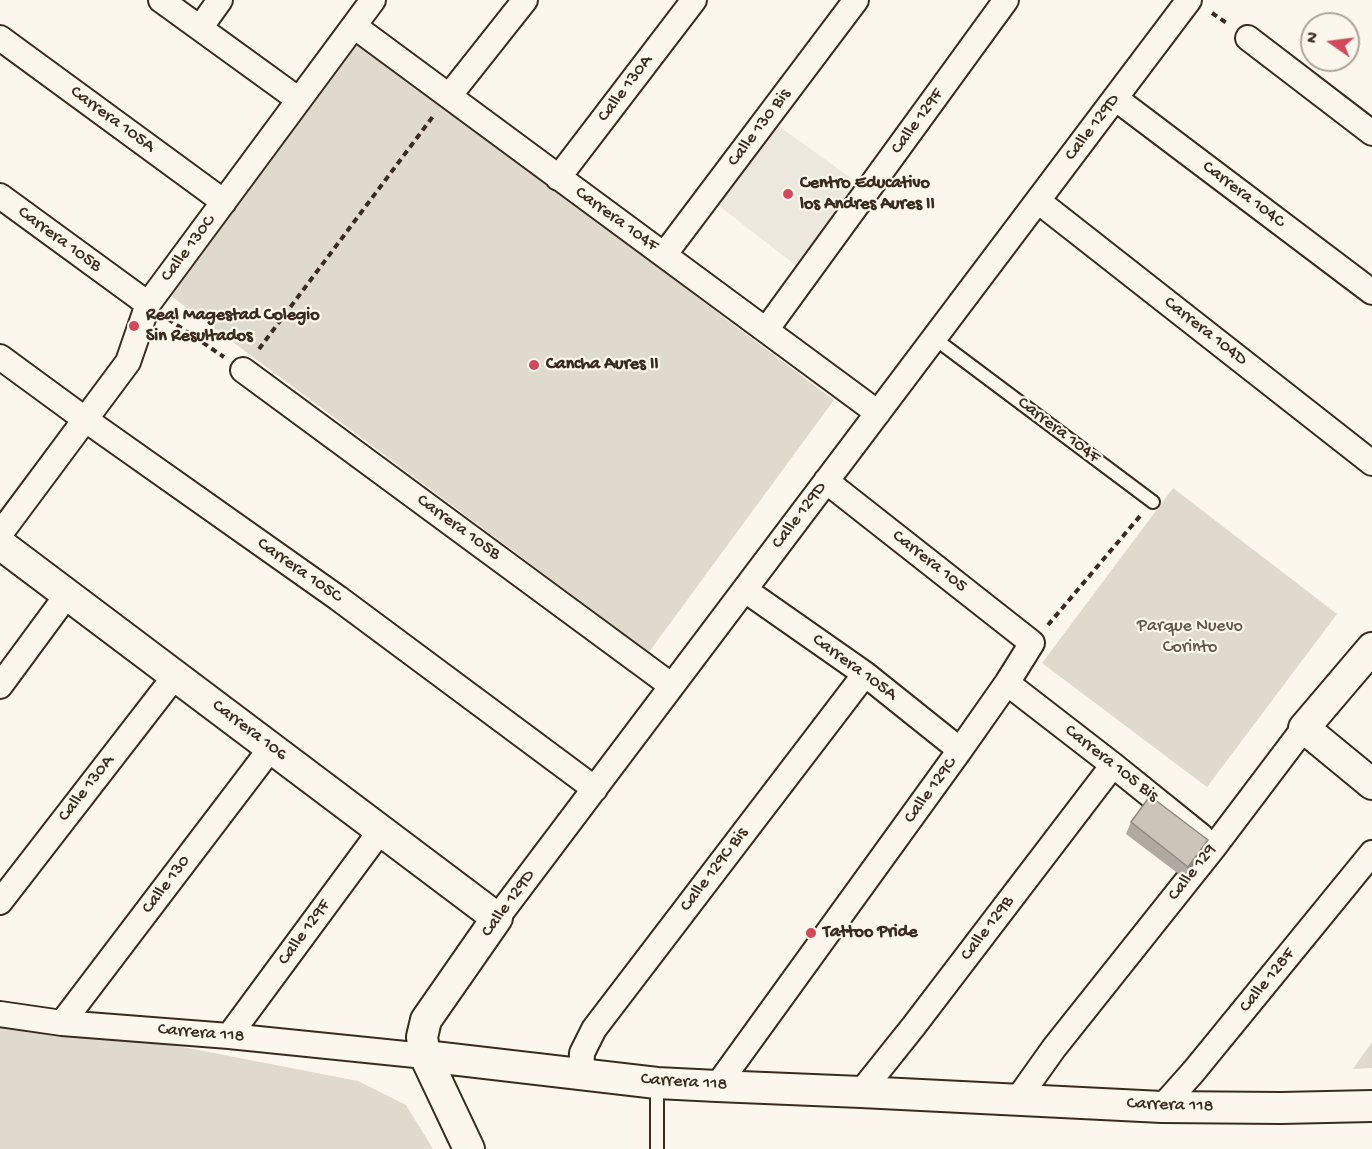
<!DOCTYPE html>
<html>
<head>
<meta charset="utf-8">
<style>
  body { margin:0 }
  #map { position:relative; width:1372px; height:1149px; overflow:hidden; background:#fbf7ec; font-family:"Gochi Hand",sans-serif }
  canvas { display:block }
  .north { position:absolute; left:1300px; top:12px; width:60px; height:60px; box-sizing:border-box; background:#fbf7ec; border:2px solid #aea59a; border-radius:50%; rotate:284deg; font-size:16px; font-weight:700; line-height:24px; text-align:center; color:#3b2a1e }
  .north::after { content:''; display:block; margin:auto; width:21px; height:27px; background:#d1495b; clip-path:polygon(50% 0,100% 100%,50% 72%,0 100%) }
</style>
</head>
<body>
<div id="map">
<canvas width="1372" height="1149"></canvas>
<div class="north">N</div>
</div>
<script>
const context = document.querySelector('canvas').getContext('2d');
context.lineJoin = 'round';
function fillPath(path, color) {
  context.fillStyle = color;
  context.fill(path, 'evenodd');
}
function poly(rows) {
  const path = new Path2D();
  for (const r of rows) {
    path.moveTo(r[0], r[1]);
    for (let i = 2; i < r.length; i += 2) path.lineTo(r[i], r[i + 1]);
  }
  return path;
}
function trace(path, color, width, dash) {
  context.strokeStyle = color;
  context.lineWidth = width;
  context.lineCap = dash ? 'butt' : 'round';
  context.setLineDash(dash || []);
  context.stroke(path);
}
function label(font, color, halo, rows, align = 'center') {
  context.font = font + ' "Gochi Hand",sans-serif';
  context.lineWidth = 4.5;
  context.setLineDash([]);
  context.textBaseline = 'middle';
  context.strokeStyle = halo;
  context.fillStyle = color;
  for (const [text, x, y, turn = 0] of rows) {
    context.save();
    context.translate(x, y);
    context.rotate((+turn || 0) * Math.PI / 180);
    context.textAlign = isNaN(turn) ? turn : align;
    if (halo) context.strokeText(text, 0, 0);
    context.fillText(text, 0, 0);
    context.restore();
  }
}
fillPath(poly([
  [776,124,859,184,799,268,718,205]
]), '#ede8dd');
fillPath(poly([
  [357,44,453,116,456,113,731,323,834,400,649,652,171,296],
  [1173,488,1337,614,1207,787,1042,663],
  [9,1022,188,1048,358,1081,406,1105,433,1149,0,1149,0,1023],
  [1372,1042,1372,1068,1353,1069]
]), '#dfd9ce');
const service = poly([
  [934,338,1153,502],
  [657,1149,657,1084]
]);
const minor = poly([
  [161,0,299,100],
  [354,26,878,413],
  [200,28,220,0],
  [0,38,224,202],
  [1248,38,1372,133],
  [449,96,525,0],
  [1115,98,1372,292],
  [558,178,694,0],
  [0,196,148,304],
  [1038,201,1372,463],
  [664,255,856,0],
  [766,330,1006,0],
  [0,357,86,420,338,598,595,789],
  [243,370,672,686],
  [0,534,128,362,148,304,373,0],
  [745,590,865,674,960,750],
  [1007,683,1113,765,1201,836],
  [0,686,67,595],
  [0,902,175,676],
  [497,918,1189,0],
  [0,1014,62,1023,229,1036,425,1056],
  [62,1023,271,748],
  [229,1036,381,830],
  [581,1075,582,1053,594,1029,865,674],
  [717,1086,960,750,1007,683,1032,643,826,481],
  [861,1092,913,1027,1113,765],
  [1017,1100,1054,1048,1214,847,1304,728],
  [1162,1107,1194,1071,1372,853]
]);
const tertiary = poly([
  [0,544,497,918,426,1020,422,1037,425,1056,469,1149],
  [1372,648,1304,728,1372,784],
  [425,1056,657,1083,717,1086,861,1092,1162,1107,1281,1108,1372,1106]
]);
trace(service, '#3b2a1e', 16);
trace(minor, '#3b2a1e', 28);
trace(tertiary, '#3b2a1e', 34);
trace(poly([
  [1212,13,1228,24],
  [168,319,224,357],
  [259,349,434,115],
  [1048,625,1140,516]
]), '#3b2a1e', 4, [6, 4.5]);
trace(service, '#fbf7ec', 12);
trace(minor, '#fbf7ec', 24);
trace(tertiary, '#fbf7ec', 30);
fillPath(poly([
  [1131,822,1204,852,1184,878,1126,834]
]), '#afa99f');
fillPath(poly([
  [1208,840,1204,852,1184,878,1188,867]
]), '#8f8982');
const building = poly([
  [1150,796,1208,840,1188,867,1131,822,1150,796]
]);
fillPath(building, '#ccc4b9');
trace(building, '#8f8982', 1.5);
for (const [x, y, r, color] of [
  [788,194,6,"#d1495b"],
  [134,326,6,"#d1495b"],
  [534,365,6,"#d1495b"],
  [811,933,6,"#d1495b"]
]) {
  const dot = new Path2D();
  dot.arc(x, y, r, 0, 2 * Math.PI);
  context.fillStyle = color;
  context.fill(dot);
  trace(dot, '#fbf7ec', 2);
}
label('18px', '#3b2a1e', '#fbf7ec', [
  ["Calle 130A",626,89,-53],
  ["Carrera 105A",112,120,36],
  ["Calle 129F",918,122,-54],
  ["Calle 130 Bis",760,128,-53],
  ["Calle 129D",1093,128,-53],
  ["Carrera 104C",1243,195,37],
  ["Carrera 104F",616,220,36],
  ["Carrera 105B",59,240,36],
  ["Calle 130C",189,249,-53],
  ["Carrera 104D",1205,332,38],
  ["Carrera 104F",1058,431,37],
  ["Calle 129D",800,516,-53],
  ["Carrera 105B",458,528,36],
  ["Carrera 105",929,562,38],
  ["Carrera 105C",299,571,35],
  ["Carrera 105A",854,668,36],
  ["Carrera 106",249,731,37],
  ["Carrera 105 Bis",1111,764,38],
  ["Calle 130A",87,789,-52],
  ["Calle 129C",931,791,-54],
  ["Calle 129C Bis",715,870,-53],
  ["Calle 129",1193,873,-52],
  ["Calle 130",167,885,-53],
  ["Calle 129D",509,904,-54],
  ["Calle 129B",988,929,-53],
  ["Calle 129F",305,933,-54],
  ["Calle 128F",1268,981,-51],
  ["Carrera 118",201,1034,5],
  ["Carrera 118",684,1083,4],
  ["Carrera 118",1170,1106,2]
]);
label('bold 18px', '#3b2a1e', '#fbf7ec', [
  ["Centro Educativo",800,184],
  ["los Andres Aures II",800,205],
  ["Real Magestad Colegio",146,316],
  ["Sin Resultados",146,337],
  ["Cancha Aures II",546,365],
  ["Tattoo Pride",823,933]
], 'left');
label('18px', '#64564a', '#fbf7ec', [
  ["Parque Nuevo",1190,627],
  ["Corinto",1190,648]
]);
</script>
</body>
</html>
